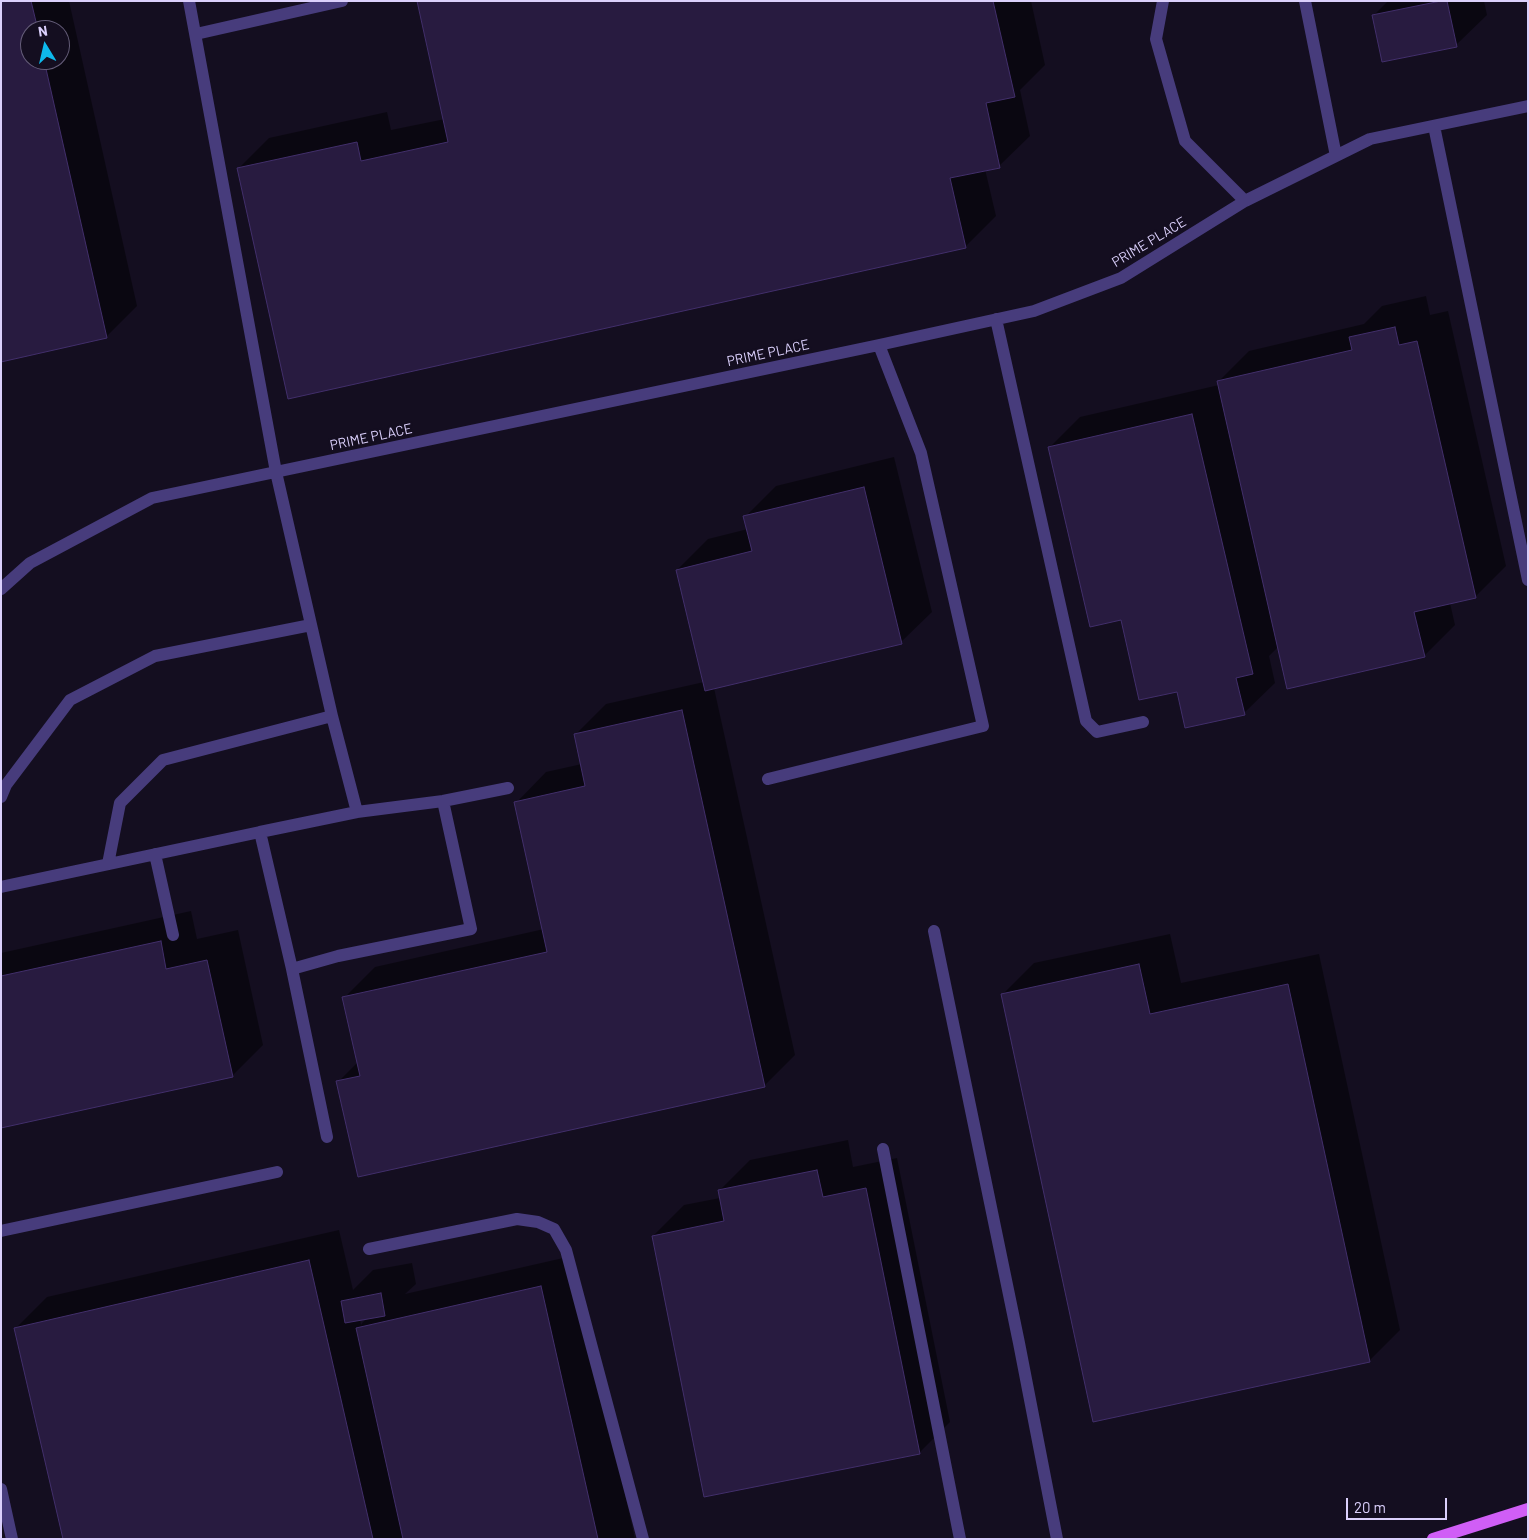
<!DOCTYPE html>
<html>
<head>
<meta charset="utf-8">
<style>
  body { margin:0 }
  #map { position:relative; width:1529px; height:1540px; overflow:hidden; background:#140e20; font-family:Barlow,sans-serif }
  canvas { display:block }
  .frame { position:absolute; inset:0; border:2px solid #dbd0fc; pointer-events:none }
  .north { position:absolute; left:20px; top:20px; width:50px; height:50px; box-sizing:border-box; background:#140e20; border:1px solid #645c78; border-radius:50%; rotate:351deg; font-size:14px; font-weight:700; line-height:20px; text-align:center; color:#dbd0fc }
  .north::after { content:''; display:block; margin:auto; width:18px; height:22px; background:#0eb8eb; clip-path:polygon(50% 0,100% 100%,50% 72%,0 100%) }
  .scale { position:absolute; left:1346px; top:1498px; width:101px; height:22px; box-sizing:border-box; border:2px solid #dbd0fc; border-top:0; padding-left:6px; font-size:15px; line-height:18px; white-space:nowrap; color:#dbd0fc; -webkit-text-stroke:4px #140e20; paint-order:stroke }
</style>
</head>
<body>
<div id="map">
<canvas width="1529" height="1540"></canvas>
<div class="frame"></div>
<div class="north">N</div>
<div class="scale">20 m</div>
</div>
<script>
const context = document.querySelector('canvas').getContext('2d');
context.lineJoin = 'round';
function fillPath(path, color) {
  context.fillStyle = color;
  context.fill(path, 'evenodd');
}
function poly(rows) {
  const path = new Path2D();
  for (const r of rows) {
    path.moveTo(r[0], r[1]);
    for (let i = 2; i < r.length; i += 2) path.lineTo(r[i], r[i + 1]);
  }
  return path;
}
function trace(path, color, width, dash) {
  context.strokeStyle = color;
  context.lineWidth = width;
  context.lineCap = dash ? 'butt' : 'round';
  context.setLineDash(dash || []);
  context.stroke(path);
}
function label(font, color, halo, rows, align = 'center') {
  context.font = font + ' Barlow,sans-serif';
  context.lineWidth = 4.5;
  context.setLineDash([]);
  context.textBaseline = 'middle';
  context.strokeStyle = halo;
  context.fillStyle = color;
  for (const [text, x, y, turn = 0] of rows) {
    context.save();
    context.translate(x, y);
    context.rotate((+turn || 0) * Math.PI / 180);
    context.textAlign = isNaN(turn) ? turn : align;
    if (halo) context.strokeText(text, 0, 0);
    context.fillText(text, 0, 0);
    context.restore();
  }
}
fillPath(poly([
  [1,1,69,1,137,306,106,337],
  [30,30,60,30,60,60,30,60],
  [418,1,1031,1,1045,65,1020,90,1030,136,999,166,985,169,996,216,965,247,238,169,269,138,387,112,391,130,445,119],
  [1388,1,1484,1,1487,15,1456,45,1373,16],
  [1426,296,1430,315,1448,311,1506,566,1475,597,1450,603,1455,625,1424,656,1279,646,1269,656,1275,683,1244,713,1178,691,1122,619,1049,448,1080,417,1219,385,1218,382,1249,351,1364,324,1382,306],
  [894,457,932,612,901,642,714,688,795,1055,764,1086,338,1082,358,1062,344,998,375,967,544,929,516,803,546,772,582,764,575,735,606,704,704,682,677,570,708,539,748,529,745,517,776,486],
  [191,911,197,939,238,930,263,1045,232,1076,1,1127,1,953],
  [1170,934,1181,983,1319,954,1400,1330,1369,1361,1003,994,1034,963],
  [848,1140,853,1167,897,1158,950,1422,919,1453,653,1236,684,1205,720,1198,719,1191,750,1160],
  [339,1230,353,1290,373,1270,412,1263,416,1284,405,1294,572,1256,635,1539,64,1539,16,1328,47,1297],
  [368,1318,363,1322,361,1325,360,1319]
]), '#0007');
const building = poly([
  [1,1,31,1,38,30,30,30,30,60,44,60,107,338,1,362,1,1],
  [417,1,993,1,1015,97,986,103,1000,168,950,178,966,248,288,399,237,168,357,142,361,161,448,142,417,1],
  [1441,1,1447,1,1457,47,1382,62,1372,15,1441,1],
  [1395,327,1399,345,1417,341,1476,598,1414,612,1425,657,1287,689,1217,381,1352,350,1349,337,1395,327],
  [1192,414,1253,674,1236,678,1245,715,1185,728,1177,692,1139,700,1121,620,1090,627,1048,447,1192,414],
  [864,487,902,644,705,691,676,570,752,551,743,516,864,487],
  [682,710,765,1087,358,1177,336,1081,360,1076,342,997,547,952,514,802,585,786,574,734,682,710],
  [161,941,166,969,207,960,233,1077,1,1128,1,976,161,941],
  [1139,964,1150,1014,1288,984,1370,1362,1093,1422,1001,994,1139,964],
  [817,1170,823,1197,866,1188,920,1454,704,1497,652,1236,724,1221,718,1190,817,1170],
  [309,1260,373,1539,63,1539,14,1328,309,1260],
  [541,1286,598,1539,403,1539,356,1328,541,1286],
  [381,1293,385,1316,345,1323,341,1301,381,1293]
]);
fillPath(building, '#281b40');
trace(building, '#422f6b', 1);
trace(poly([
  [189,1,276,472,332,716,357,812,443,801,508,788],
  [1163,1,1156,39,1185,141,1245,201],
  [1305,1,1336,156],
  [196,34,342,1],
  [1434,126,1528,580],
  [996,319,1086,721,1097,732,1143,722],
  [1,589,30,563,152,498,879,345,1034,311,1121,278,1245,201,1370,139,1528,106],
  [768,779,983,726,921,453,879,345],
  [1,797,6,785,70,700,155,656,311,625],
  [357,812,260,832,292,969,338,956,471,929,443,801],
  [155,854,173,935],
  [108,864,120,803,163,760,332,716],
  [1,887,260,832],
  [934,931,1019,1343,1057,1539],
  [292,969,327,1137],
  [883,1149,960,1539],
  [1,1231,277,1172],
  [369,1249,517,1219,538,1222,554,1229,566,1250,643,1539],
  [1,1489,12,1539]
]), '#473c7c', 12);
trace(poly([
  [1433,1539,1528,1509]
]), '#d05ef6', 12);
label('14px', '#dbd0fc', '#140e20', [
  ["PRIME PLACE",1149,242,-31],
  ["PRIME PLACE",768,353,-12],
  ["PRIME PLACE",371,437,-12]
]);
</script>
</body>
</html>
